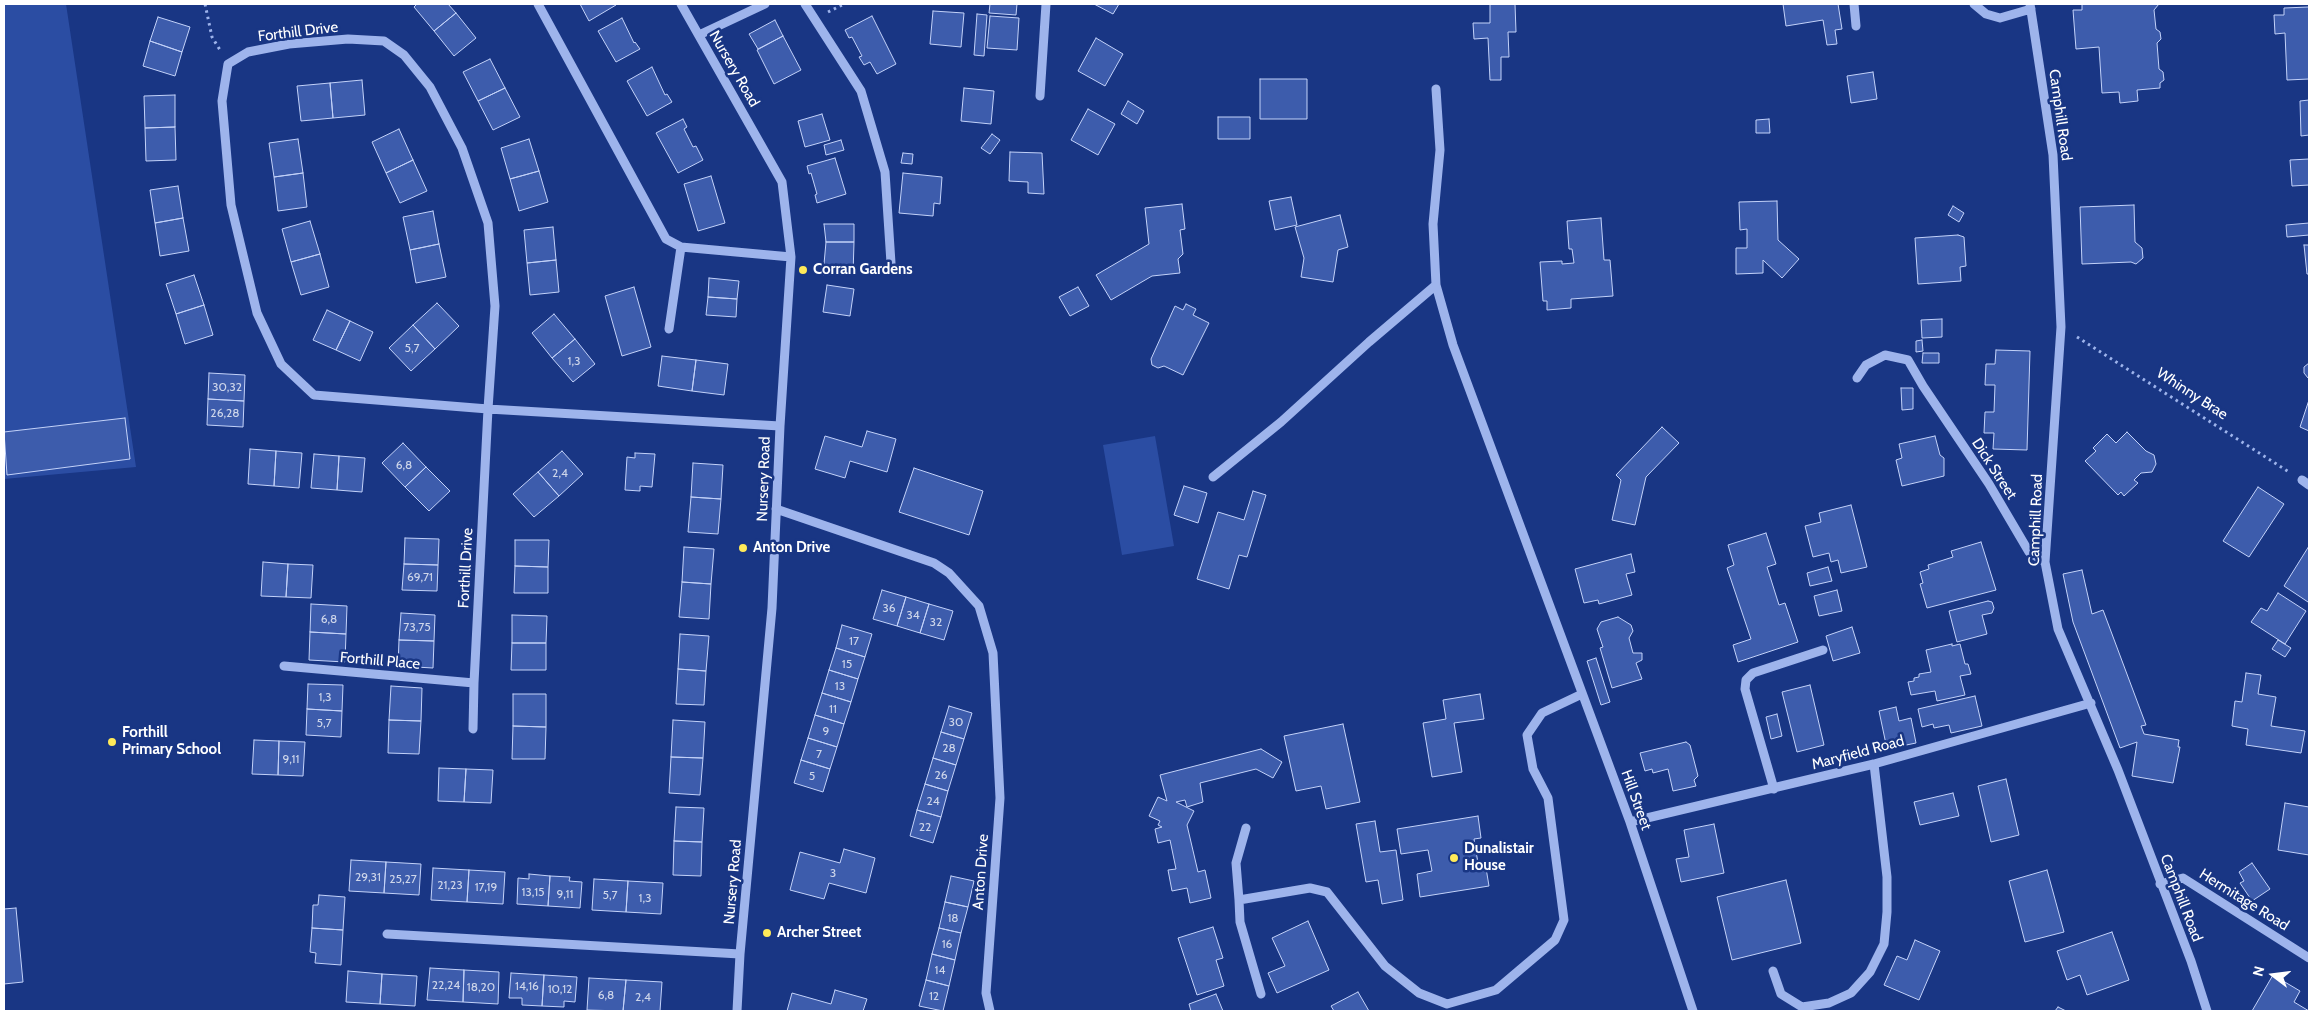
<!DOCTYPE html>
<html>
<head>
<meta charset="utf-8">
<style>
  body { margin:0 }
  #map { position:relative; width:2313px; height:1015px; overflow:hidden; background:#193684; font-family:Cabin,sans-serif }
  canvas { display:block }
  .frame { position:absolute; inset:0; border:5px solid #fff; pointer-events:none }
  .north { position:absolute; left:2248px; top:950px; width:50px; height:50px; -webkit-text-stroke:4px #193684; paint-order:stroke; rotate:285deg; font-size:14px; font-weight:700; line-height:20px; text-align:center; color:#fff }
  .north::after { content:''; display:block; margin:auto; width:18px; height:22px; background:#fff; clip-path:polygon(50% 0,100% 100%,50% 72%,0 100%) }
</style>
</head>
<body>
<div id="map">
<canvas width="2313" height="1015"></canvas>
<div class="frame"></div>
<div class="north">N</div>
</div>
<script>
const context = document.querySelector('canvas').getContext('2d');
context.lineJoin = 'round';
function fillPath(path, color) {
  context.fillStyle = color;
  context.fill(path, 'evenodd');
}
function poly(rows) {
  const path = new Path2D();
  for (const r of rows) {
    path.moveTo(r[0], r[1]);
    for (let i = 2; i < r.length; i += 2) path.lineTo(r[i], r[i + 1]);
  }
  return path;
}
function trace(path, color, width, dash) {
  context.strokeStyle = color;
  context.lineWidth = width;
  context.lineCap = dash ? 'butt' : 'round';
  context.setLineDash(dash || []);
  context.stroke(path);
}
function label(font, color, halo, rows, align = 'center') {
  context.font = font + ' Cabin,sans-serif';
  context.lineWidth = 5;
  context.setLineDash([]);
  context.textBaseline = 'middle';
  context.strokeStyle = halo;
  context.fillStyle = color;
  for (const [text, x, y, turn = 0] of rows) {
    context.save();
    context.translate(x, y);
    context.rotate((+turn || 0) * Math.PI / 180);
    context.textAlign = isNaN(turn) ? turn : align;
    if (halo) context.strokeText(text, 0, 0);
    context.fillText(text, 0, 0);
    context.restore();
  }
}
fillPath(poly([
  [4,4,66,4,136,467,4,479],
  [1155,436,1174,546,1122,555,1103,445]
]), '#2b4da3');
const building = poly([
  [417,4,448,4,456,13,434,31,414,7,417,4],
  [580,4,616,4,616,5,589,21,580,4],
  [990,4,1017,4,1016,15,989,13,990,4],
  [1094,4,1119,4,1113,14,1094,4],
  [1490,4,1515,4,1516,32,1508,32,1509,57,1501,57,1501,80,1490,80,1488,38,1474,39,1473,23,1490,23,1490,4],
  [1783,4,1838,4,1842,29,1835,30,1837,44,1827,45,1823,20,1786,26,1783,4],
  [2082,4,2159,4,2154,10,2156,29,2160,32,2161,39,2157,43,2159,69,2163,72,2164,80,2160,83,2160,88,2137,90,2138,101,2120,103,2119,92,2102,93,2099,47,2076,49,2073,10,2082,10,2082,4],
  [2309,7,2309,79,2287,80,2285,33,2275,34,2274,15,2284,15,2284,8,2309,7],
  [933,11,964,13,961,47,930,44,933,11],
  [456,13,476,38,454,56,434,31,456,13],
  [977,14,987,15,984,56,974,55,977,14],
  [872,16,896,64,877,74,870,62,864,65,859,57,862,56,852,37,849,38,845,30,872,16],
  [990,16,1019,18,1017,50,987,48,990,16],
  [158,17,190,27,182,52,150,41,158,17],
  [622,18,634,43,635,42,640,49,616,62,598,31,622,18],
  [775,20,783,36,758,49,749,34,775,20],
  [783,36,801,70,774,84,757,50,783,36],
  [1096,38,1123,54,1105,86,1078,71,1096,38],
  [150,41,182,52,175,76,143,66,150,41],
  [490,59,505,88,478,101,463,72,490,59],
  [652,67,665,95,667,94,672,102,647,116,627,81,652,67],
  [1873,72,1877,99,1851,103,1847,76,1873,72],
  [1260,79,1307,79,1307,119,1260,119,1260,79],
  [362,80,365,115,333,118,330,83,362,80],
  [330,83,333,118,301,121,297,86,330,83],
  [505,88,520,117,493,130,478,101,505,88],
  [964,88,994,91,991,124,961,121,964,88],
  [175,95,175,127,145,128,144,96,175,95],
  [2309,100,2309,135,2301,136,2300,101,2309,100],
  [1128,101,1144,111,1137,124,1121,114,1128,101],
  [1088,109,1115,124,1098,155,1071,140,1088,109],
  [822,114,830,140,805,147,798,121,822,114],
  [1218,117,1250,117,1250,139,1218,139,1218,117],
  [683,119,687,127,684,129,693,147,696,146,703,160,678,173,656,133,683,119],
  [1769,119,1770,133,1756,133,1756,120,1769,119],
  [175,127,176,160,146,161,145,128,175,127],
  [399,129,413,160,386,173,372,142,399,129],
  [992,134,1000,140,990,154,981,148,992,134],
  [298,139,303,173,274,177,269,143,298,139],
  [529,139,539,171,510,179,501,148,529,139],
  [841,140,844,150,826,155,824,145,841,140],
  [1010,152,1042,153,1044,194,1028,193,1028,182,1009,181,1010,152],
  [903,153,913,154,912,164,901,163,903,153],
  [835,158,846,194,817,203,815,195,817,194,811,173,809,174,807,166,835,158],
  [2309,159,2309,185,2292,186,2290,160,2309,159],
  [413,160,427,191,400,203,386,173,413,160],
  [539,171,548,202,519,211,510,179,539,171],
  [303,173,307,207,278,211,274,177,303,173],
  [903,173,942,177,940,204,934,203,933,216,899,213,903,173],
  [711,176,725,223,698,231,684,184,711,176],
  [178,186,183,218,155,223,150,190,178,186],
  [1291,197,1297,225,1275,230,1269,201,1291,197],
  [1777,201,1778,240,1799,259,1782,278,1763,260,1763,273,1736,274,1736,248,1747,248,1747,229,1740,230,1739,202,1777,201],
  [1182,204,1185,229,1180,230,1183,254,1178,259,1180,273,1152,276,1111,300,1096,275,1149,244,1145,208,1182,204],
  [2134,205,2135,242,2142,248,2143,258,2136,264,2131,262,2082,264,2080,207,2134,205],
  [1953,206,1964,213,1959,222,1948,215,1953,206],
  [433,211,439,244,410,250,403,217,433,211],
  [1340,215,1348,247,1338,250,1333,282,1301,277,1304,258,1295,227,1340,215],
  [183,218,189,251,160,256,155,223,183,218],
  [1601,218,1604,260,1610,260,1613,296,1571,299,1571,308,1547,310,1547,301,1543,301,1540,262,1562,261,1562,264,1574,263,1572,249,1569,249,1567,221,1601,218],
  [310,221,320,254,291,262,282,229,310,221],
  [2309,223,2309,235,2287,237,2286,225,2309,223],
  [824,224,854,224,854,242,826,242,824,224],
  [553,227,556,260,527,263,524,230,553,227],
  [1958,235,1964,237,1966,266,1960,267,1961,281,1918,284,1915,238,1958,235],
  [826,242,854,242,853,275,823,275,826,242],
  [439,244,446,277,416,283,410,250,439,244],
  [2304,245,2309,245,2309,274,2307,274,2304,245],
  [320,254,329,287,301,295,291,262,320,254],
  [556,260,559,292,530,295,527,263,556,260],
  [194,275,204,305,176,314,166,284,194,275],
  [709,278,739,281,737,299,708,297,709,278],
  [827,285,854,289,850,316,823,312,827,285],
  [634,287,651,347,622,356,605,296,634,287],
  [1078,287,1089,306,1070,316,1059,297,1078,287],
  [708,297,737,299,736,317,706,315,708,297],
  [437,303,459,326,435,349,413,325,437,303],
  [1186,304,1196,309,1193,315,1209,323,1183,375,1164,366,1158,368,1152,365,1151,359,1175,306,1183,310,1186,304],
  [204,305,213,335,185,344,176,314,204,305],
  [327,310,350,321,336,350,313,340,327,310],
  [554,314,575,339,552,358,532,333,554,314],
  [1942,319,1942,337,1922,338,1921,320,1942,319],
  [350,321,373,332,360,361,336,350,350,321],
  [413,325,435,349,411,371,389,348,413,325],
  [575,339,595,364,573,382,552,358,575,339],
  [1922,340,1923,351,1916,352,1916,341,1922,340],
  [1996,350,2030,351,2027,450,1993,449,1994,433,1984,433,1985,412,1994,412,1995,385,1985,385,1986,364,1995,364,1996,350],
  [1923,353,1939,353,1939,363,1922,363,1923,353],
  [662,356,696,360,692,391,658,386,662,356],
  [696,360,728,364,724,395,692,391,696,360],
  [2309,363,2309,378,2308,378,2304,373,2304,367,2309,363],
  [209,373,245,375,244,401,208,399,209,373],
  [1901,388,1913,388,1913,409,1902,410,1901,388],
  [208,399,244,401,243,427,207,425,208,399],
  [2309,400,2309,431,2300,427,2309,400],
  [125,418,130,459,7,475,4,432,125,418],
  [1662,427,1679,443,1646,477,1635,525,1612,520,1621,480,1616,475,1662,427],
  [867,431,896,439,887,472,850,461,845,478,815,469,825,436,862,447,867,431],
  [2127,432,2146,451,2154,455,2156,464,2152,472,2141,473,2134,480,2138,483,2124,496,2121,492,2118,495,2085,461,2096,451,2093,448,2107,434,2116,443,2127,432],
  [1935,436,1940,455,1944,458,1944,476,1902,486,1896,460,1902,458,1899,444,1935,436],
  [403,443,426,467,405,487,382,463,403,443],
  [250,449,276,451,274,486,248,484,250,449],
  [276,451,302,453,299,488,274,486,276,451],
  [562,451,583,474,559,496,538,472,562,451],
  [635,453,655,454,652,487,640,486,640,491,625,490,627,457,635,458,635,453],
  [314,454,339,456,337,490,311,488,314,454],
  [339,456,365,458,362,492,337,490,339,456],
  [693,463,723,465,721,499,691,497,693,463],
  [426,467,450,491,429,511,405,487,426,467],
  [914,468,983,491,969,535,899,512,914,468],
  [538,472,559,496,534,517,513,494,538,472],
  [1184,486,1207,493,1198,523,1174,515,1184,486],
  [2258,487,2284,504,2249,557,2223,541,2258,487],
  [1253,491,1266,495,1247,557,1239,555,1229,589,1197,579,1218,512,1244,520,1253,491],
  [691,497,721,499,718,534,688,532,691,497],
  [1851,505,1867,567,1841,573,1838,560,1831,562,1829,553,1813,557,1805,526,1821,522,1819,513,1851,505],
  [1766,533,1776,564,1767,567,1779,605,1785,603,1798,642,1738,662,1733,645,1751,639,1727,568,1734,565,1728,545,1766,533],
  [405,538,439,539,438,565,404,564,405,538],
  [515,540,549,540,548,567,515,566,515,540],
  [1981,542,1996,590,1927,608,1920,584,1923,583,1920,572,1929,569,1928,565,1953,557,1951,551,1981,542],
  [2309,546,2309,600,2308,602,2284,586,2309,546],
  [684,547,714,549,711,584,682,582,684,547],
  [1631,554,1635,572,1626,574,1632,595,1599,604,1598,600,1584,603,1575,569,1631,554],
  [263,562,288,564,286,597,261,596,263,562],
  [288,564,313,565,311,598,286,597,288,564],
  [404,564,438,565,437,591,402,590,404,564],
  [515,566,548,567,548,593,514,593,515,566],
  [1828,567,1832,581,1810,586,1807,573,1828,567],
  [2082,570,2092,614,2103,610,2146,725,2141,726,2144,734,2179,740,2178,747,2180,747,2173,783,2132,776,2137,742,2120,748,2073,622,2063,574,2082,570],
  [682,582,711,584,709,619,679,617,682,582],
  [882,590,906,597,897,626,873,619,882,590],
  [1837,590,1842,611,1819,616,1814,596,1837,590],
  [2278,593,2306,611,2285,644,2251,622,2261,608,2267,611,2278,593],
  [906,597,929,604,920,633,897,626,906,597],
  [1988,601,1992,602,1994,608,1992,613,1982,615,1987,634,1957,642,1949,611,1988,601],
  [311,604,347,606,346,634,310,632,311,604],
  [929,604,953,611,944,640,920,633,929,604],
  [401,613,435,615,434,641,399,640,401,613],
  [512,615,547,616,546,643,512,643,512,615],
  [1618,617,1631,625,1633,631,1629,638,1633,653,1642,653,1642,660,1636,663,1642,679,1612,688,1600,648,1603,647,1597,629,1601,622,1618,617],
  [842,625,872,634,865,657,836,648,842,625],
  [1852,627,1860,653,1833,661,1826,636,1852,627],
  [310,632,346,634,345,662,309,660,310,632],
  [680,634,709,636,706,671,678,669,680,634],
  [399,640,434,641,433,668,398,666,399,640],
  [2278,640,2291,648,2285,657,2272,649,2278,640],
  [512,643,546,643,546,670,511,670,512,643],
  [1952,644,1952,646,1960,644,1965,664,1968,664,1971,674,1960,676,1965,695,1937,701,1935,691,1911,695,1908,682,1914,681,1914,678,1919,677,1919,674,1931,672,1926,650,1952,644],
  [836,648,865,657,858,679,829,670,836,648],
  [1596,658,1610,702,1601,705,1587,661,1596,658],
  [678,669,706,671,704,705,676,704,678,669],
  [829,670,858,679,851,702,822,693,829,670],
  [2246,673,2261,675,2258,694,2276,697,2271,726,2305,731,2301,753,2246,745,2248,729,2232,726,2235,701,2242,702,2246,673],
  [308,684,343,685,342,711,307,709,308,684],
  [1810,685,1824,745,1797,752,1782,692,1810,685],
  [391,686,422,688,421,721,389,720,391,686],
  [822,693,851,702,844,724,815,715,822,693],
  [513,694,546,694,546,727,513,726,513,694],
  [1480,694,1484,719,1454,723,1462,772,1432,777,1423,723,1446,719,1443,700,1480,694],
  [1975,696,1982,726,1951,733,1949,725,1934,728,1933,724,1922,727,1918,709,1975,696],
  [949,706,972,713,964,739,941,732,949,706],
  [1896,707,1899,721,1911,718,1916,743,1887,749,1879,711,1896,707],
  [307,709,342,711,341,737,306,735,307,709],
  [1777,714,1782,736,1771,739,1766,717,1777,714],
  [815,715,844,724,837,747,808,738,815,715],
  [389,720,421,721,419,754,388,753,389,720],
  [673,720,705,722,703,758,671,757,673,720],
  [1343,724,1360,802,1326,809,1321,786,1296,791,1284,736,1343,724],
  [513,726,546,727,545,759,512,759,513,726],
  [941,732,964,739,956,765,933,758,941,732],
  [808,738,837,747,830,769,801,760,808,738],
  [254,740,279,741,278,775,252,774,254,740],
  [279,741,305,742,303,776,278,775,279,741],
  [1686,742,1690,745,1698,776,1694,780,1696,786,1673,791,1668,769,1653,773,1652,769,1645,771,1640,753,1686,742],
  [1261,749,1282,762,1273,778,1256,769,1200,783,1203,802,1187,807,1185,800,1176,802,1194,811,1187,825,1198,872,1205,870,1211,898,1190,903,1187,888,1172,891,1168,870,1176,869,1170,840,1158,843,1155,829,1162,827,1158,825,1160,821,1149,816,1158,797,1167,801,1160,775,1261,749],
  [671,757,703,758,700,795,669,793,671,757],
  [933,758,956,765,948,791,925,784,933,758],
  [801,760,830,769,823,792,794,783,801,760],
  [439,768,466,769,464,802,438,801,439,768],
  [466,769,493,770,491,803,464,802,466,769],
  [2006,779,2019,835,1991,842,1978,786,2006,779],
  [925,784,948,791,941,817,917,810,925,784],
  [1953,793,1959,816,1920,825,1914,802,1953,793],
  [2285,803,2309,807,2309,855,2278,850,2285,803],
  [676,807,704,808,702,842,674,841,676,807],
  [917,810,941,817,933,843,910,836,917,810],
  [1478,816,1481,838,1474,839,1478,863,1485,862,1489,886,1420,897,1417,874,1432,871,1428,850,1401,854,1397,829,1478,816],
  [1375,821,1380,852,1396,850,1403,900,1382,904,1378,880,1366,882,1356,824,1375,821],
  [1714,824,1724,873,1681,882,1676,859,1689,857,1684,830,1714,824],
  [674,841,702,842,701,876,673,875,674,841],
  [844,849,875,858,866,893,829,883,824,899,790,890,800,852,840,863,844,849],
  [351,860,386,862,384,893,349,891,351,860],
  [386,862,421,864,419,895,384,893,386,862],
  [2252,863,2270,889,2252,901,2240,883,2244,881,2239,872,2252,863],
  [433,868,469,870,467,902,431,900,433,868],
  [469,870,505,872,503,904,467,902,469,870],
  [2047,870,2064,932,2025,942,2009,881,2047,870],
  [529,874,550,876,548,906,517,904,518,878,529,879,529,874],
  [550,876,570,877,569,881,582,882,580,908,548,906,550,876],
  [951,876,974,881,968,907,945,902,951,876],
  [594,879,628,881,626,912,592,910,594,879],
  [1786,880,1801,943,1732,960,1717,897,1786,880],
  [628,881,663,883,661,914,626,912,628,881],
  [319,895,345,897,343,930,312,928,313,905,318,905,319,895],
  [945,902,968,907,961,933,939,928,945,902],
  [16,908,23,982,4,984,4,909,16,908],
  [1308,921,1329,970,1277,993,1268,973,1285,966,1272,938,1308,921],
  [1213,927,1223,958,1216,960,1224,986,1197,995,1178,938,1213,927],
  [312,928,343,930,341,965,315,963,316,953,310,952,312,928],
  [939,928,961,933,955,960,932,954,939,928],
  [2112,932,2129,980,2087,995,2080,975,2067,980,2057,951,2112,932],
  [1915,940,1940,951,1919,1000,1884,985,1897,956,1907,960,1915,940],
  [932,954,955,960,949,986,926,980,932,954],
  [430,968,464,970,463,1002,427,1000,430,968],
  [464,970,499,972,498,1004,463,1002,464,970],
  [348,971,382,974,380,1004,346,1002,348,971],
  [511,973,544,975,542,1006,522,1005,522,998,509,998,511,973],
  [382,974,417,976,415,1006,380,1004,382,974],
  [544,975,577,977,575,1002,564,1001,564,1007,542,1006,544,975],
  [2273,975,2300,991,2294,1002,2309,1011,2252,1011,2273,975],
  [589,978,626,980,623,1011,587,1010,589,978],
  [626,980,662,982,660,1011,623,1011,626,980],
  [926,980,949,986,943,1011,919,1006,926,980],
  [835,990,867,999,863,1011,787,1011,792,993,831,1004,835,990],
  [1358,992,1369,1011,1334,1011,1331,1006,1358,992],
  [1216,994,1223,1011,1191,1011,1189,1004,1216,994],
  [2058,1007,2066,1011,2055,1011,2058,1007]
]);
fillPath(building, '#3d5cac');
trace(building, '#c3d2f9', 1);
trace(poly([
  [205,4,212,37,220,50],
  [828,12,844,4],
  [2077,337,2289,472]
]), '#9eb4ec', 3, [2.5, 4]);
trace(poly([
  [538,4,666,239,681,247,791,257],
  [681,4,782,182,791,257,780,426,772,608,740,954,737,1011],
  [805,4,861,91,885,172,891,263],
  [1854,4,1856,26],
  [1974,4,1986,14,2000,18,2031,9],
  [2030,4,2053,155,2061,327,2045,562,2058,629,2118,770,2191,961,2207,1011],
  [699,35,765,4],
  [1436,89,1440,150,1433,224,1436,285,1453,345,1630,822,1693,1011],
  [1040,96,1046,4],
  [669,329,681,247],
  [1857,378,1866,365,1885,355,1908,360,1923,386,1989,484,2029,552,2045,562],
  [1213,477,1281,422,1369,342,1436,285],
  [2302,480,2309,485],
  [776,509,934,563,949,573,979,606,993,653,1000,798,986,993,990,1011],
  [284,666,474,683],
  [473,729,474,683,488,409,495,306,488,223,462,148,430,87,404,55,384,41,348,39,289,44,248,52,228,64,222,101,231,205,257,313,281,364,314,395,488,409,780,426],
  [1774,789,1745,689,1746,680,1753,673,1823,650],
  [1630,822,1874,764,2091,703],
  [1246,828,1236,863,1239,900,1310,888,1327,892,1385,966,1419,993,1447,1004,1496,990,1555,940,1564,920,1548,798,1533,769,1527,735,1542,713,1582,694],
  [2160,884,2183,878,2309,958],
  [1239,900,1240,922,1261,994],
  [387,934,740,954],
  [1773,971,1781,994,1802,1007,1829,1003,1851,993,1870,972,1884,944,1887,912,1887,877,1874,764]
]), '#9eb4ec', 9);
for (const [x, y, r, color] of [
  [803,270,5,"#ffea59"],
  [743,548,5,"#ffea59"],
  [112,742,5,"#ffea59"],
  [1454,858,5,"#ffea59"],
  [767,933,5,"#ffea59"]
]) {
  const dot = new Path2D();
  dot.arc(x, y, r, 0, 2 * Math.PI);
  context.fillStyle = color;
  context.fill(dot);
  trace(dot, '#193684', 2);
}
label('12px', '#ced6ea', null, [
  ["5,7",412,348],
  ["1,3",574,361],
  ["30,32",227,387],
  ["26,28",225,413],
  ["6,8",404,465],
  ["2,4",560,473],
  ["69,71",420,577],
  ["36",889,608],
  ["34",913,615],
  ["6,8",329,619],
  ["32",936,622],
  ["73,75",417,627],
  ["17",854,641],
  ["15",847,664],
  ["13",840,686],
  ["1,3",325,697],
  ["11",833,709],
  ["30",956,722],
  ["5,7",324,723],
  ["9",826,731],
  ["28",949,748],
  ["7",819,754],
  ["9,11",291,759],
  ["26",941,775],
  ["5",812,776],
  ["24",933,801],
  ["22",925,827],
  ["3",833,873],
  ["29,31",368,877],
  ["25,27",403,879],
  ["21,23",450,885],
  ["17,19",486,887],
  ["13,15",533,892],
  ["9,11",565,894],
  ["5,7",610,895],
  ["1,3",645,898],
  ["18",953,918],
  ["16",947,944],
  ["14",940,970],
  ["22,24",446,985],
  ["14,16",527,986],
  ["18,20",481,987],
  ["10,12",560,989],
  ["6,8",606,995],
  ["12",934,996],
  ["2,4",643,997]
]);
label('15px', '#fff', '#193684', [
  ["Forthill Drive",298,32,-7],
  ["Nursery Road",734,69,60],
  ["Camphill Road",2060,115,82],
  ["Whinny Brae",2192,394,33],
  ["Dick Street",1994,469,57],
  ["Nursery Road",764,479,-88],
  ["Camphill Road",2036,520,-88],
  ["Forthill Drive",466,568,-87],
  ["Forthill Place",380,661,5],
  ["Maryfield Road",1858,753,-15],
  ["Hill Street",1636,800,70],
  ["Anton Drive",981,872,-86],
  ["Nursery Road",733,882,-85],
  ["Camphill Road",2181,898,69],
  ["Hermitage Road",2244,900,32]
]);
label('bold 15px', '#fff', '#193684', [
  ["Corran Gardens",813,270],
  ["Anton Drive",753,548],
  ["Forthill",122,733],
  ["Primary School",122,750],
  ["Dunalistair",1464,849],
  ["House",1464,866],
  ["Archer Street",777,933]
], 'left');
</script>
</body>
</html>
